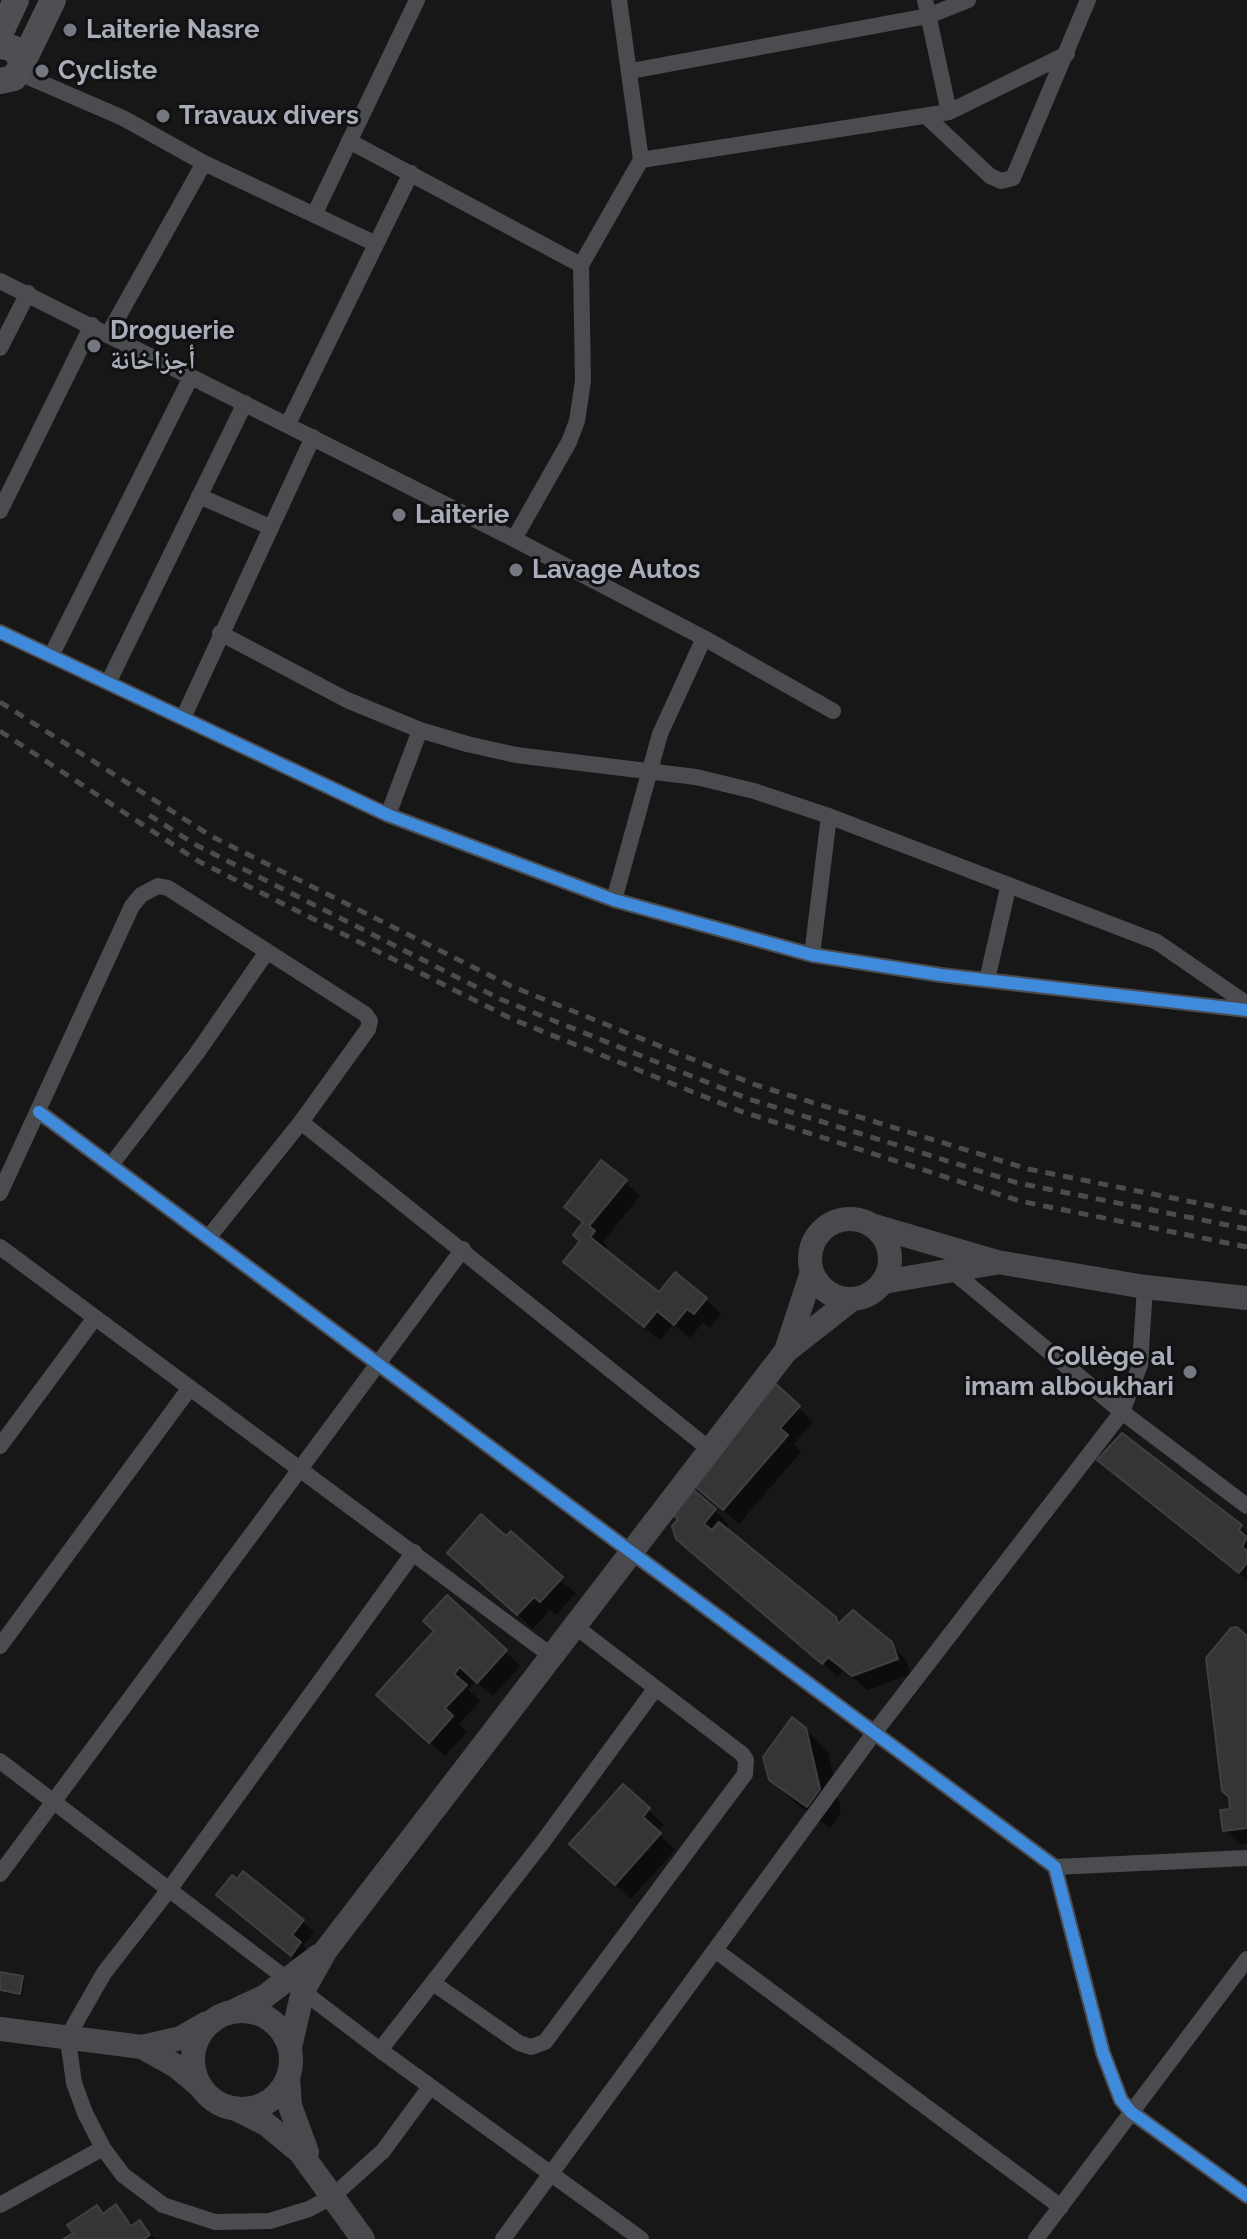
<!DOCTYPE html>
<html>
<head>
<meta charset="utf-8">
<style>
  body { margin:0 }
  canvas { display:block; background:#171717 }
</style>
</head>
<body>
<canvas width="1247" height="2239"></canvas>
<script>
const context = document.querySelector('canvas').getContext('2d');
context.lineJoin = 'round';
function fillPath(path, color) {
  context.fillStyle = color;
  context.fill(path, 'evenodd');
}
function poly(rows) {
  const path = new Path2D();
  for (const r of rows) {
    if (r.length === 3) {
      path.moveTo(r[0] + r[2], r[1]);
      path.arc(r[0], r[1], r[2], 0, 2 * Math.PI);
      continue;
    }
    path.moveTo(r[0], r[1]);
    for (let i = 2; i < r.length; i += 2) path.lineTo(r[i], r[i + 1]);
  }
  return path;
}
function trace(path, color, width, dash) {
  context.strokeStyle = color;
  context.lineWidth = width;
  context.lineCap = dash ? 'butt' : 'round';
  context.setLineDash(dash || []);
  context.stroke(path);
}
function label(font, color, halo, rows, align = 'center') {
  context.font = font + ' Raleway,"Noto Naskh Arabic",sans-serif';
  context.lineWidth = 6;
  context.setLineDash([]);
  context.textBaseline = 'middle';
  context.strokeStyle = halo;
  context.fillStyle = color;
  for (const [text, x, y, turn = 0] of rows) {
    context.save();
    context.translate(x, y);
    context.rotate((+turn || 0) * Math.PI / 180);
    context.textAlign = isNaN(turn) ? turn : align;
    if (halo) context.strokeText(text, 0, 0);
    context.fillText(text, 0, 0);
    context.restore();
  }
}
fillPath(poly([
  [625,1182,640,1196,603,1242,608,1247,605,1251,659,1295,706,1299,721,1314,710,1328,703,1322,690,1338,673,1324,660,1341,566,1262,582,1242,584,1224,566,1207],
  [798,1407,813,1422,794,1444,801,1452,739,1524,708,1497],
  [1100,1460,1241,1527,1247,1533,1247,1580],
  [715,1510,729,1525,726,1530,841,1624,890,1644,906,1660,911,1674,868,1690,844,1670,838,1677,679,1539],
  [506,1539,576,1593,556,1615,550,1610,533,1629,465,1567],
  [1247,1638,1247,1844,1240,1845,1225,1830,1232,1811],
  [505,1651,520,1666,493,1696,476,1681,468,1689,480,1701,459,1724,467,1732,445,1756,379,1695],
  [805,1729,828,1752,841,1812,830,1828,794,1802,771,1779],
  [623,1786,664,1825,657,1832,675,1850,631,1899,586,1859],
  [230,1906,303,1922,314,1932,303,1946,311,1954,302,1965],
  [0,1974,22,1977,25,1980,22,1996,0,1992],
  [97,2207,104,2215,116,2207,134,2226,140,2222,156,2239,67,2239]
]), '#0007');
const building = poly([
  [601,1160,627,1180,589,1226,595,1231,590,1237,659,1292,675,1272,707,1298,694,1314,687,1309,674,1325,657,1311,644,1327,563,1262,580,1241,573,1235,583,1222,564,1207,601,1160],
  [776,1384,800,1406,780,1428,788,1435,723,1510,691,1483,776,1384],
  [1122,1433,1242,1525,1239,1530,1247,1537,1242,1547,1247,1551,1247,1563,1239,1573,1097,1460,1122,1433],
  [689,1486,716,1509,704,1524,712,1530,719,1522,836,1617,838,1624,853,1610,892,1642,898,1659,852,1676,828,1657,822,1664,816,1659,676,1539,672,1526,678,1519,668,1511,689,1486],
  [481,1514,506,1536,511,1531,563,1577,540,1602,534,1597,517,1615,447,1553,481,1514],
  [447,1595,507,1650,477,1683,460,1667,454,1674,467,1685,445,1708,453,1716,429,1743,376,1695,434,1631,423,1621,447,1595],
  [1237,1627,1247,1636,1247,1828,1223,1831,1220,1810,1230,1809,1229,1797,1222,1791,1206,1658,1231,1628,1237,1627],
  [792,1717,806,1728,820,1789,807,1807,769,1780,763,1757,792,1717],
  [623,1784,650,1808,643,1817,661,1833,615,1885,569,1844,623,1784],
  [243,1871,304,1920,292,1935,301,1942,291,1956,216,1895,232,1875,237,1879,243,1871],
  [0,1972,23,1976,20,1994,0,1990,0,1972],
  [116,2204,131,2226,140,2220,150,2235,144,2239,63,2239,73,2233,67,2225,97,2205,103,2214,116,2204]
]);
fillPath(building, '#353536');
trace(building, '#3f4043', 2);
trace(poly([
  [925,0,949,112],
  [631,71,928,16,968,0],
  [19,73,123,118,204,163,374,243],
  [927,117,990,176,1001,181,1013,178,1088,0],
  [349,141,581,265],
  [641,160,949,112,1067,54],
  [315,213,417,0],
  [0,281,514,539,704,638,833,711],
  [109,333,204,163],
  [0,348,28,293],
  [288,424,411,173],
  [199,496,270,527],
  [0,511,92,325],
  [514,539,569,442,577,421,583,381,581,265,641,160,619,0],
  [0,632,388,815,614,900,812,955,941,975,1247,1010],
  [220,633,347,700,420,730,467,744,516,755,696,777,754,791,826,815,1157,942,1247,1004],
  [51,656,191,377],
  [108,683,245,403],
  [183,718,313,437],
  [388,815,420,730],
  [614,900,660,734,704,638],
  [812,955,829,816],
  [987,980,1008,888],
  [39,1112,1055,1867,1103,2053,1121,2100,1131,2112,1247,2196],
  [301,1122,708,1448],
  [111,1165,197,1053,266,953],
  [0,1193,132,906,141,895,158,886,168,888,365,1014,370,1021,368,1029,301,1122,208,1238],
  [0,1247,553,1657],
  [951,1270,1122,1412,1247,1506],
  [0,1446,94,1319],
  [414,1552,171,1887,104,1973,72,2029,69,2047,74,2083,85,2113,103,2148,123,2175,163,2205,215,2222,270,2221,309,2209,333,2196,383,2151,430,2087],
  [0,1646,189,1389],
  [0,1761,380,2050,641,2239],
  [1055,1867,1247,1858],
  [0,1874,463,1249],
  [715,1950,1061,2207],
  [433,1983,519,2043,531,2047,545,2042,745,1774,746,1760,742,1754,576,1627],
  [380,2050,542,1843,655,1689],
  [0,2205,103,2148],
  [503,2239,874,1733,1122,1412,1140,1365,1145,1287],
  [1036,2239,1247,1959]
]), '#4b4c50', 16);
trace(poly([
  [850,1259,40],
  [871,1225,997,1262,1145,1287,1247,1298],
  [883,1282,995,1263],
  [786,1351,812,1272],
  [236,2010,264,1997,318,1956],
  [242,2060,49],
  [0,2029,142,2047,181,2038,207,2023],
  [142,2047,176,2066,200,2086],
  [290,2047,303,1991,326,1950,786,1351,851,1300],
  [288,2077,290,2106,307,2152],
  [236,2109,266,2124,300,2152,363,2239]
]), '#4a4a4e', 24);
trace(poly([
  [0,34,16,0],
  [0,46,13,48,21,59,21,66,14,78,0,81],
  [21,66,53,0]
]), '#4d4f52', 26);
trace(poly([
  [0,702,211,836,511,986,756,1085,1028,1169,1247,1213],
  [0,731,198,861,512,1019,740,1111,1020,1201,1247,1247],
  [149,815,196,845,500,999,746,1098,1018,1183,1247,1229]
]), '#4b4c4f', 5, [10, 8]);
trace(poly([
  [0,632,388,815,614,900,812,955,941,975,1247,1010],
  [39,1112,1055,1867,1103,2053,1121,2100,1131,2112,1247,2196]
]), '#408adc', 12);
for (const [x, y, r, color] of [
  [70,30,8,"#757880"],
  [42,71,8,"#757880"],
  [163,116,8,"#757880"],
  [94,346,8,"#757880"],
  [399,515,8,"#757880"],
  [516,570,8,"#757880"],
  [1190,1372,8,"#757880"]
]) {
  const dot = new Path2D();
  dot.arc(x, y, r, 0, 2 * Math.PI);
  context.fillStyle = color;
  context.fill(dot);
  trace(dot, '#111113', 3);
}
label('bold 26px', '#a8adb8', '#111113', [
  ["Laiterie Nasre",86,30],
  ["Cycliste",58,71],
  ["Travaux divers",179,116],
  ["Droguerie",110,331],
  ["أجزاخانة",110,361],
  ["Laiterie",415,515],
  ["Lavage Autos",532,570],
  ["Collège al",1174,1357,"right"],
  ["imam alboukhari",1174,1387,"right"]
], 'left');
</script>
</body>
</html>
